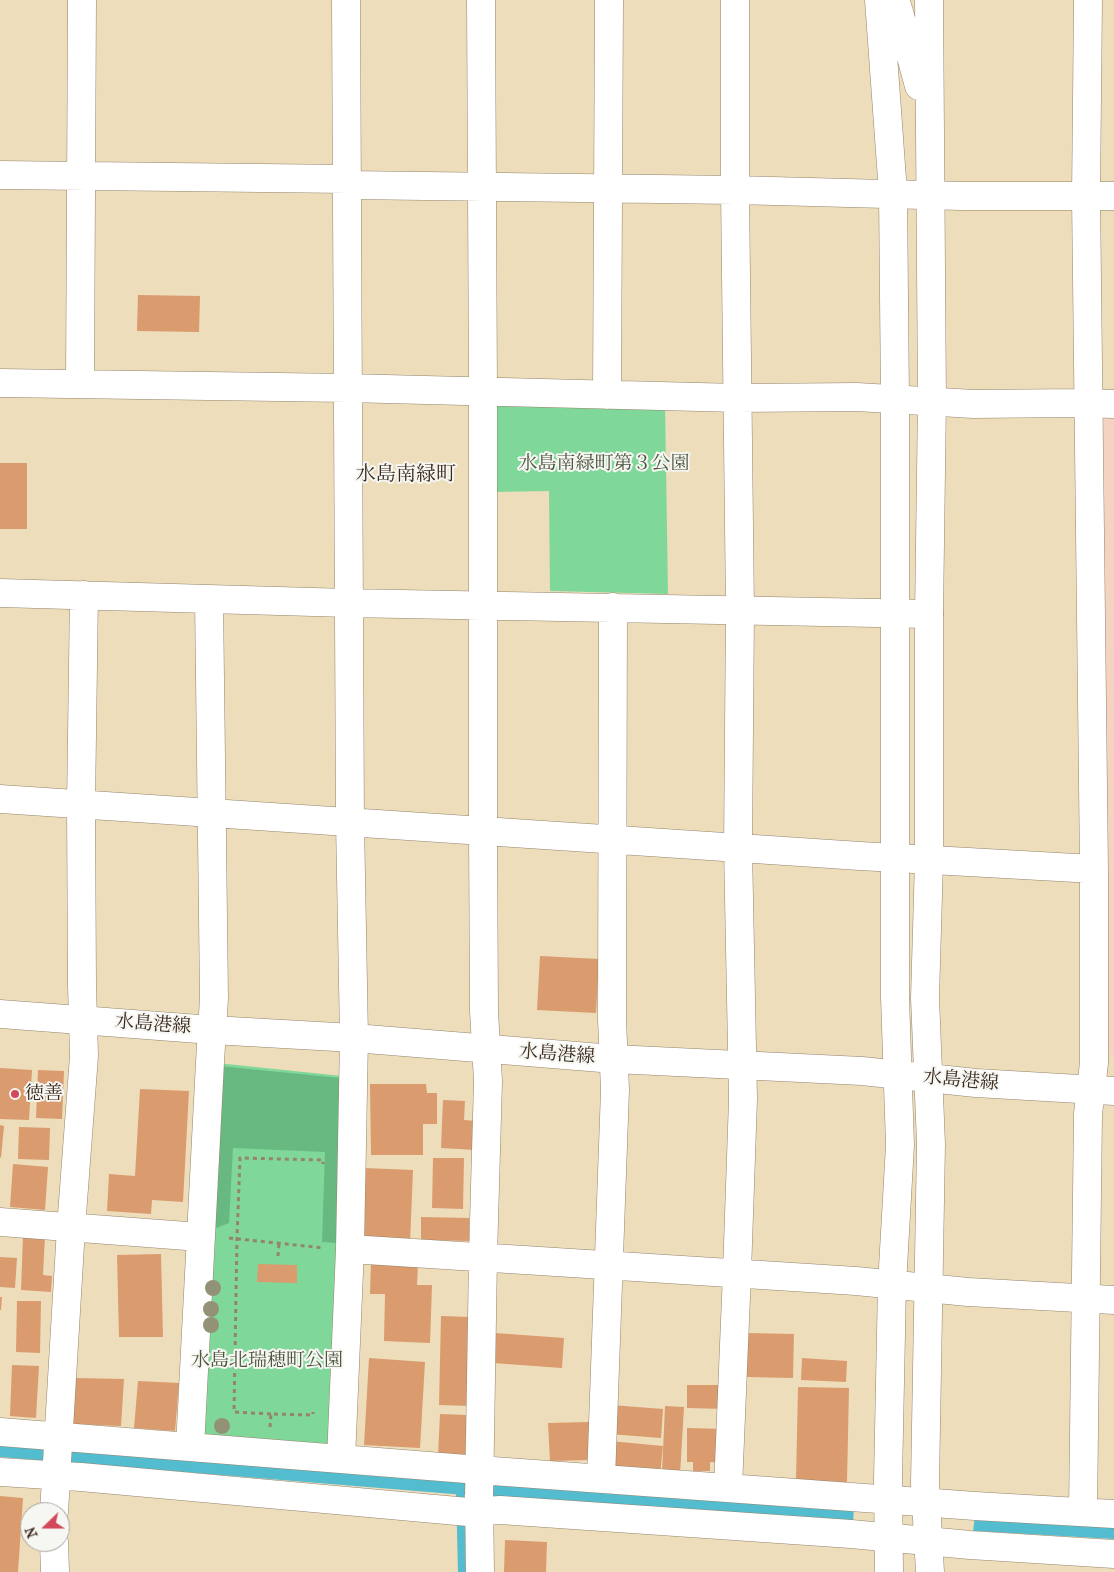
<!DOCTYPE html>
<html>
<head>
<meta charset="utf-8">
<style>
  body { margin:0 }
  #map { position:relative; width:1114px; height:1572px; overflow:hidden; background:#edddbb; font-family:"IM FELL French Canon",serif }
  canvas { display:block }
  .north { position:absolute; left:20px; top:1502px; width:50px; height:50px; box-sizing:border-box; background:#f6f6f2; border:1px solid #aba49d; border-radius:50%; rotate:248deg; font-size:14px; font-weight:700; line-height:20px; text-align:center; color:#3b2a1e }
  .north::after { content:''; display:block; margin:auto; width:18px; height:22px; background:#d1495b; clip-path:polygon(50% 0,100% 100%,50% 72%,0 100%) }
</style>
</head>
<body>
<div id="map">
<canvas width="1114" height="1572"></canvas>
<div class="north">N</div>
</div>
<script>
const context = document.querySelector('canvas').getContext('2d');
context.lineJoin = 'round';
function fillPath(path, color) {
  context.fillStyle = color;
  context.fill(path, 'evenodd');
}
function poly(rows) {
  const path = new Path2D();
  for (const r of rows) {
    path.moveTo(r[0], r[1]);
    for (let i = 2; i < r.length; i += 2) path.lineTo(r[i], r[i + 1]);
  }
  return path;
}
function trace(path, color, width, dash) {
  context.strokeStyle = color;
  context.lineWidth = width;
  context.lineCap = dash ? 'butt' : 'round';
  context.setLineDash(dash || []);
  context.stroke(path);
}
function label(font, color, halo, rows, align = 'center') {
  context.font = font + ' "IM FELL French Canon","Noto Serif JP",serif';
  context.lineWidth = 4;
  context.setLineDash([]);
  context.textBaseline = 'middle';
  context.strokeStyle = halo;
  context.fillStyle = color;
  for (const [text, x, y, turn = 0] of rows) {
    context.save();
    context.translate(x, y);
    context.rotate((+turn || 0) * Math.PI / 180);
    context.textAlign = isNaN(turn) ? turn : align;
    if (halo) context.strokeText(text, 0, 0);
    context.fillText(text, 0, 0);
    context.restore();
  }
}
fillPath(poly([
  [1098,412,1114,412,1114,1055,1105,1054]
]), '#f4d3c1');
fillPath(poly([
  [494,401,665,402,668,594,550,591,549,491,493,492],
  [217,1063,342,1076,331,1445,196,1437]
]), '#80d79a');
fillPath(poly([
  [219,1066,340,1078,336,1243,322,1242,325,1152,233,1148,229,1223,211,1230]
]), '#68b882');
fillPath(poly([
  [0,1444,1114,1524,1114,1539,975,1531,502,1498,0,1457]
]), '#53bdcf');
fillPath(poly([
  [854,1506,975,1515,973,1532,853,1523]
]), '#edddbb');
trace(poly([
  [460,1489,462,1572]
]), '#53bdcf', 8);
fillPath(poly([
  [138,295,200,296,199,332,137,331],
  [0,463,27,463,27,529,0,529],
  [540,956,599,959,596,1013,537,1010],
  [0,1068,32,1070,29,1120,0,1119],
  [38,1070,64,1071,62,1119,36,1118],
  [370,1084,426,1084,427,1093,437,1093,437,1124,423,1124,423,1155,371,1155],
  [140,1089,189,1091,183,1202,152,1200,151,1214,107,1211,109,1174,135,1176],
  [443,1100,465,1101,464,1120,477,1121,476,1150,441,1148],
  [0,1125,4,1126,1,1158,0,1157],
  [19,1127,50,1128,49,1160,18,1159],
  [433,1158,464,1158,463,1209,432,1208],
  [13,1164,48,1167,45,1210,10,1207],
  [364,1168,413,1170,410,1243,361,1240],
  [421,1217,469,1218,469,1241,421,1240],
  [23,1235,45,1236,43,1275,52,1276,51,1292,21,1290],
  [161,1254,163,1337,119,1337,117,1255],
  [0,1257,17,1258,15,1288,0,1287],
  [371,1262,418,1264,417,1285,432,1285,430,1343,384,1341,385,1294,370,1294],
  [258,1264,297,1265,297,1283,257,1282],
  [0,1297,2,1297,1,1310,0,1310],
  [17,1301,41,1301,40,1353,16,1352],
  [441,1316,470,1317,469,1406,439,1405],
  [495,1333,564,1338,562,1368,493,1363],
  [747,1333,794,1334,793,1378,746,1377],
  [369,1358,425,1362,420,1448,364,1445],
  [802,1358,847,1361,846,1382,801,1380],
  [12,1365,39,1366,36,1418,10,1416],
  [75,1378,124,1379,121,1426,72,1424],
  [138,1381,179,1383,175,1431,134,1428],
  [687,1385,727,1385,727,1409,687,1408],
  [798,1387,849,1388,847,1482,796,1481],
  [611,1405,663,1409,661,1438,609,1434],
  [665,1406,684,1407,680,1475,662,1474],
  [440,1414,467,1415,465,1457,438,1456],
  [589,1422,590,1460,550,1461,548,1423],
  [687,1428,726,1429,725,1463,710,1462,710,1471,693,1471,693,1462,687,1462],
  [610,1441,663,1446,660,1475,607,1470],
  [0,1496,23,1498,18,1572,0,1572],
  [505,1540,547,1542,546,1572,504,1572]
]), '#da9b6e');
const street = poly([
  [0,175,348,179],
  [348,185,735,190,961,196,1114,196],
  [0,383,347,388,738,398,857,397,973,404,1078,403,1114,404],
  [80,384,82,0],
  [607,395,609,0],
  [0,593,348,603,929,614],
  [0,799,860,856,1094,869],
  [0,1222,200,1237],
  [350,1249,856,1281,968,1292,1114,1300],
  [0,1432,479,1470,975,1506,1114,1514],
  [190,1447,210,1062,214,998,209,599],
  [341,1459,350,1249,354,1038,350,822,346,0],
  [0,1472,81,1477,468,1512,500,1510,851,1534,970,1545,1114,1554],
  [601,1479,615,1090,612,1019,613,607],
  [728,1488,737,1273,743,1099,738,848,740,610,735,190,735,0],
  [54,1512,71,1228,84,1056,82,985,81,805,84,595],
  [1083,1512,1088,1114,1094,1063,1094,869,1086,196,1088,0],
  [54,1542,55,1572],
  [480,1572,479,1499,483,1257,488,1081,484,1011,483,831,483,391,481,0]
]);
const secondary = poly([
  [879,0,893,193,895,399,895,997,900,1145,892,1285,888,1479,889,1572],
  [895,0,899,12,919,86],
  [929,0,932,401,929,614,929,860,925,998,931,1144,925,1483,930,1572],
  [0,1014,212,1030,354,1038,614,1059,862,1071,976,1083,1114,1091]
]);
trace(street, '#94846c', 29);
trace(secondary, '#94846c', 29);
trace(poly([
  [229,1238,324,1248],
  [278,1256,279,1243],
  [271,1414,234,1412,237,1238,240,1158,323,1160,323,1164],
  [270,1427,271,1414,313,1415,313,1412]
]), '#94846c', 3, [4, 4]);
trace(street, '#fff', 28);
trace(secondary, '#fff', 28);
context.fillStyle = '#949276';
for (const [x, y] of [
  [213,1288],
  [211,1309],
  [211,1325],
  [222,1426]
]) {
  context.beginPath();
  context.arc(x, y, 8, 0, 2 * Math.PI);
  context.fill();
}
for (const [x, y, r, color] of [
  [15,1094,5,"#d1495b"]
]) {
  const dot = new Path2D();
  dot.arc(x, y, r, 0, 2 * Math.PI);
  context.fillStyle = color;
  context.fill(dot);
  trace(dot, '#f6f6f2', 2);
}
label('19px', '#4c553d', '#f6f6f2', [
  ["水島南緑町第３公園",604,464],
  ["水島北瑞穂町公園",267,1361]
]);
label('19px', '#3b2a1e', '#f6f6f2', [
  ["水島港線",153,1025,4],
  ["水島港線",557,1055,4],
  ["水島港線",961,1081,5]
]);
label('19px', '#3b2a1e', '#f6f6f2', [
  ["徳善",25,1094]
], 'left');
label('20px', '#3b2a1e', '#f6f6f2', [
  ["水島南緑町",406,475]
]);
</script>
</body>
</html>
